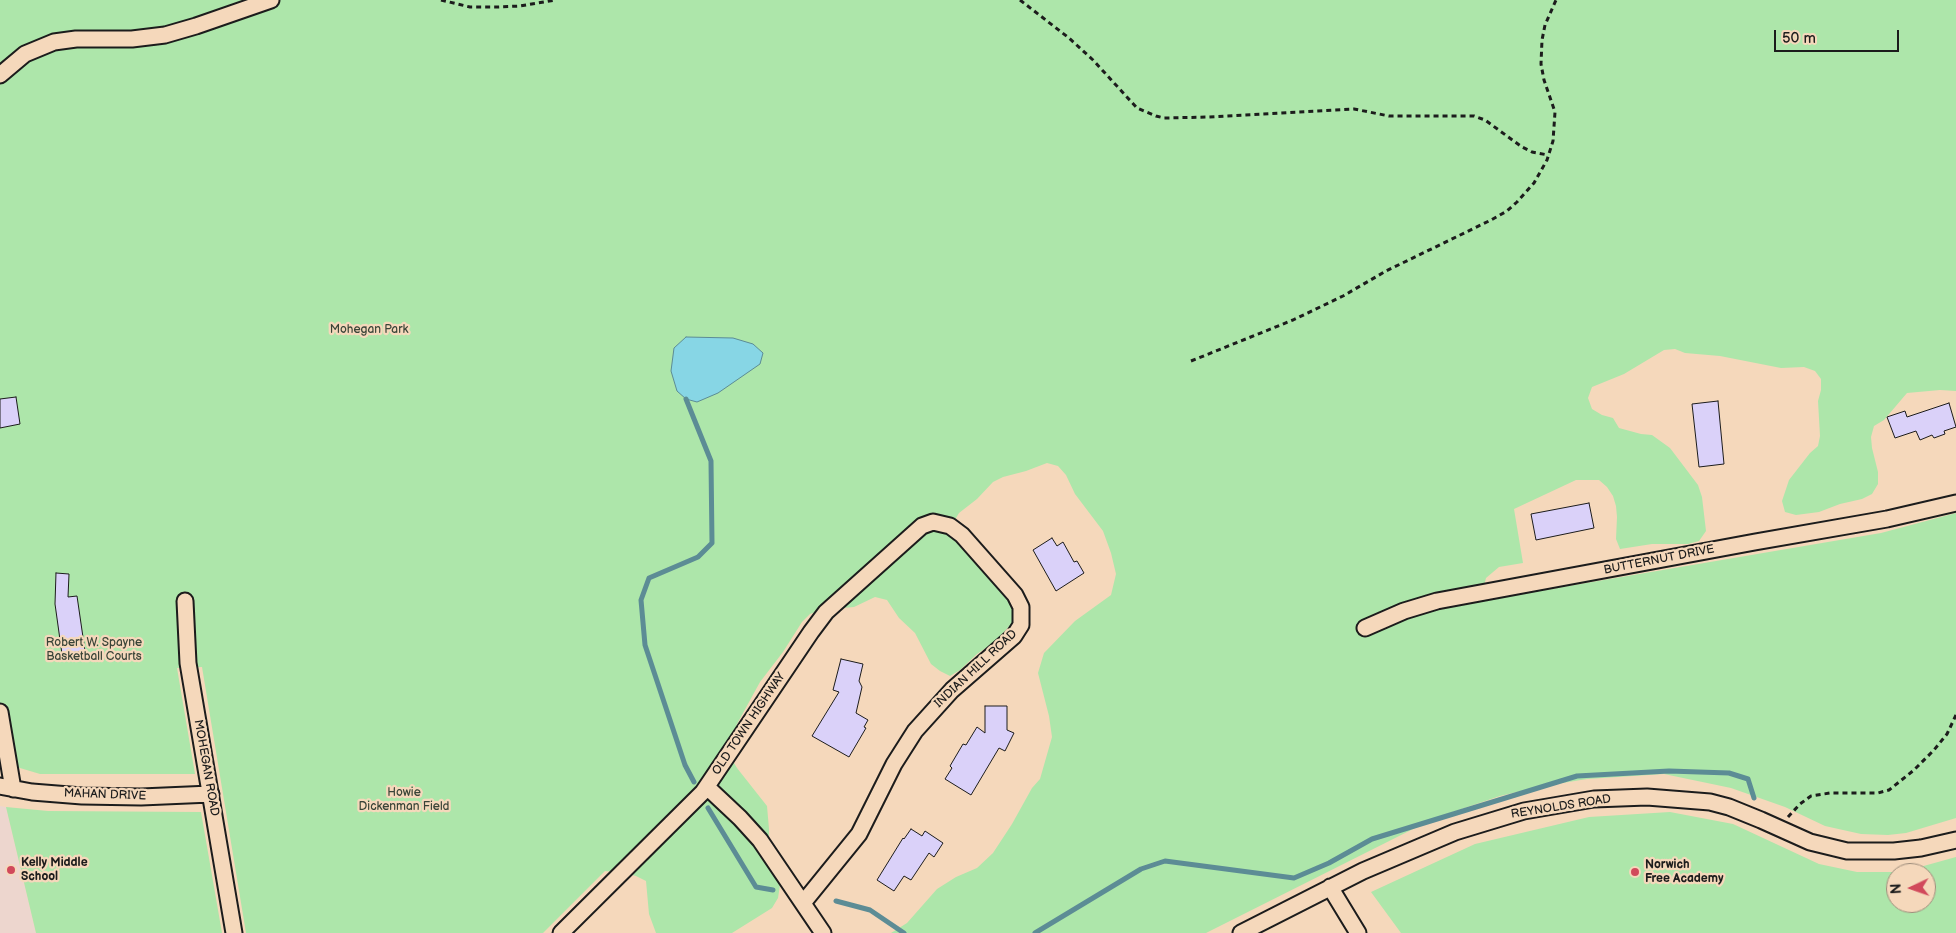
<!DOCTYPE html>
<html>
<head>
<meta charset="utf-8">
<style>
  body { margin:0 }
  #map { position:relative; width:1956px; height:933px; overflow:hidden; background:#f5d8bb; font-family:"Balsamiq Sans",sans-serif }
  canvas { display:block }
  .north { position:absolute; left:1886px; top:863px; width:50px; height:50px; box-sizing:border-box; background:#f5d8bb; border:1px solid #9e8d7b; border-radius:50%; rotate:267deg; font-size:14px; font-weight:700; line-height:20px; text-align:center; color:#1c1c1c }
  .north::after { content:''; display:block; margin:auto; width:18px; height:22px; background:#d1495b; clip-path:polygon(50% 0,100% 100%,50% 72%,0 100%) }
  .scale { position:absolute; left:1774px; top:30px; width:125px; height:22px; box-sizing:border-box; border:2px solid #1c1c1c; border-top:0; padding-left:6px; font-size:15px; line-height:18px; white-space:nowrap; color:#1c1c1c; -webkit-text-stroke:4px #f5d8bb; paint-order:stroke }
</style>
</head>
<body>
<div id="map">
<canvas width="1956" height="933"></canvas>
<div class="north">N</div>
<div class="scale">50 m</div>
</div>
<script>
const context = document.querySelector('canvas').getContext('2d');
context.lineJoin = 'round';
function fillPath(path, color) {
  context.fillStyle = color;
  context.fill(path, 'evenodd');
}
function poly(rows) {
  const path = new Path2D();
  for (const r of rows) {
    path.moveTo(r[0], r[1]);
    for (let i = 2; i < r.length; i += 2) path.lineTo(r[i], r[i + 1]);
  }
  return path;
}
function trace(path, color, width, dash) {
  context.strokeStyle = color;
  context.lineWidth = width;
  context.lineCap = dash ? 'butt' : 'round';
  context.setLineDash(dash || []);
  context.stroke(path);
}
function label(font, color, halo, rows, align = 'center') {
  context.font = font + ' "Balsamiq Sans",sans-serif';
  context.lineWidth = 4.5;
  context.setLineDash([]);
  context.textBaseline = 'middle';
  context.strokeStyle = halo;
  context.fillStyle = color;
  for (const [text, x, y, turn = 0] of rows) {
    context.save();
    context.translate(x, y);
    context.rotate((+turn || 0) * Math.PI / 180);
    context.textAlign = isNaN(turn) ? turn : align;
    if (halo) context.strokeText(text, 0, 0);
    context.fillText(text, 0, 0);
    context.restore();
  }
}
fillPath(poly([
  [0,806,6,807,36,933,0,933]
]), '#edd6ce');
fillPath(poly([
  [0,0,1956,0,1956,391,1940,390,1907,393,1884,420,1874,426,1871,437,1872,448,1878,472,1878,484,1872,494,1862,499,1840,504,1819,512,1796,515,1785,512,1782,501,1789,480,1810,453,1818,446,1820,436,1818,401,1821,390,1821,379,1815,371,1804,367,1781,368,1720,356,1685,353,1675,349,1664,350,1624,374,1592,387,1588,398,1592,409,1602,415,1613,418,1619,428,1641,434,1652,435,1670,448,1698,485,1702,497,1706,531,1699,541,1688,544,1652,544,1620,549,1616,539,1617,517,1616,506,1613,496,1607,487,1599,480,1576,480,1514,509,1523,563,1499,567,1486,578,1480,601,1881,533,1956,513,1956,818,1906,833,1888,835,1861,834,1825,826,1785,807,1731,788,1664,774,1587,779,1538,787,1500,796,1435,818,1206,933,891,933,907,923,937,889,956,877,977,868,993,853,1012,824,1032,788,1040,779,1052,737,1049,716,1038,673,1044,653,1075,621,1111,595,1116,574,1111,553,1103,531,1075,494,1066,475,1058,466,1047,463,1026,471,1003,477,993,482,977,499,959,513,953,523,991,563,1016,612,1012,623,996,641,977,654,960,670,950,676,940,671,931,664,915,633,899,618,887,600,875,597,854,607,821,610,810,614,802,622,783,652,760,682,737,724,729,746,731,758,737,768,767,806,769,829,769,865,780,885,778,898,772,908,732,933,656,933,649,914,646,881,636,876,625,873,605,871,543,933,246,933,202,667,177,668,195,774,40,774,0,762],
  [6,807,48,811,201,812,222,933,36,933],
  [1670,812,1733,824,1819,864,1857,872,1902,872,1956,857,1956,933,1401,933,1371,892,1475,844,1589,817],
  [1896,873,1926,873,1926,903,1896,903]
]), '#ade6aa');
const water = poly([
  [686,337,733,338,753,344,763,353,760,364,718,393,697,402,686,399,677,391,671,371,674,348,686,337]
]);
fillPath(water, '#87d6e5');
trace(water, '#5c8c95', 1);
trace(poly([
  [686,399,711,461,712,543,698,557,649,578,641,600,645,645,685,765,694,782],
  [708,808,756,887,773,890],
  [836,901,870,910,904,933],
  [1035,933,1141,869,1165,861,1294,878,1329,863,1372,839,1577,776,1669,771,1729,773,1748,779,1754,798]
]), '#5c8c95', 5);
const building = poly([
  [16,397,20,424,0,428,0,399,16,397],
  [1718,401,1724,464,1699,467,1692,404,1718,401],
  [1949,403,1956,427,1944,431,1945,434,1934,438,1932,435,1920,440,1916,431,1895,438,1887,417,1905,411,1907,417,1949,403],
  [1589,503,1594,528,1536,540,1531,514,1589,503],
  [1052,538,1057,546,1063,542,1074,562,1077,561,1084,573,1056,591,1033,550,1052,538],
  [56,573,69,574,68,597,77,596,85,651,62,654,55,604,56,573],
  [841,659,863,664,859,681,862,687,856,713,868,720,864,727,866,728,849,757,812,736,839,692,833,690,841,659],
  [985,706,1007,706,1007,730,1014,733,1005,751,999,748,971,795,945,779,952,768,950,766,963,744,966,745,977,727,985,733,985,706],
  [911,829,922,836,925,831,943,843,934,857,929,853,911,880,904,876,894,891,877,880,903,838,904,839,911,829]
]);
fillPath(building, '#dad1f9');
trace(building, '#1c1c1c', 1);
const minor = poly([
  [0,75,25,54,54,42,76,39,132,39,165,35,196,26,271,0],
  [185,601,188,663,234,933],
  [1365,628,1404,611,1437,601,1755,542,1887,519,1956,503],
  [0,712,13,789],
  [0,786,32,792,82,796,141,797,211,794],
  [707,787,740,818,760,840,823,933],
  [1330,887,1358,933],
  [561,933,703,792,811,632,826,612,922,526,933,522,950,526,962,535,1015,595,1021,607,1021,625,1014,636,952,690,915,731,894,764,859,834,803,903],
  [1241,933,1363,871,1455,832,1524,811,1594,799,1647,797,1710,802,1729,807,1761,820,1810,842,1847,851,1894,851,1921,848,1956,840]
]);
trace(minor, '#1c1c1c', 19);
trace(poly([
  [441,0,470,7,498,7,520,6,556,0],
  [1020,0,1069,38,1093,60,1137,108,1156,116,1164,118,1208,117,1354,109,1389,116,1474,116,1485,120,1522,147,1532,152,1548,155],
  [1191,361,1293,320,1343,296,1386,271,1491,220,1507,211,1517,202,1534,183,1547,160,1553,141,1555,112,1544,80,1541,64,1542,40,1545,25,1556,0],
  [1788,817,1800,804,1811,796,1830,793,1878,793,1889,790,1914,770,1934,750,1947,734,1956,715]
]), '#1c1c1c', 3, [5, 4]);
trace(minor, '#f5d8bb', 15);
for (const [x, y, r, color] of [
  [11,870,5,"#d1495b"],
  [1635,872,5,"#d1495b"]
]) {
  const dot = new Path2D();
  dot.arc(x, y, r, 0, 2 * Math.PI);
  context.fillStyle = color;
  context.fill(dot);
  trace(dot, '#f5d8bb', 2);
}
label('12px', '#394438', '#f5d8bb', [
  ["Mohegan Park",369,330],
  ["Robert W. Spayne",94,643],
  ["Basketball Courts",94,657],
  ["Howie",404,793],
  ["Dickenman Field",404,807]
]);
label('12px', '#1c1c1c', '#f5d8bb', [
  ["BUTTERNUT DRIVE",1659,560,-11],
  ["INDIAN HILL ROAD",976,669,-43],
  ["OLD TOWN HIGHWAY",749,724,-56],
  ["MOHEGAN ROAD",206,768,80],
  ["MAHAN DRIVE",105,795,2],
  ["REYNOLDS ROAD",1561,807,-9]
]);
label('bold 12px', '#1c1c1c', '#f5d8bb', [
  ["Kelly Middle",21,863],
  ["School",21,877],
  ["Norwich",1645,865],
  ["Free Academy",1645,879]
], 'left');
</script>
</body>
</html>
